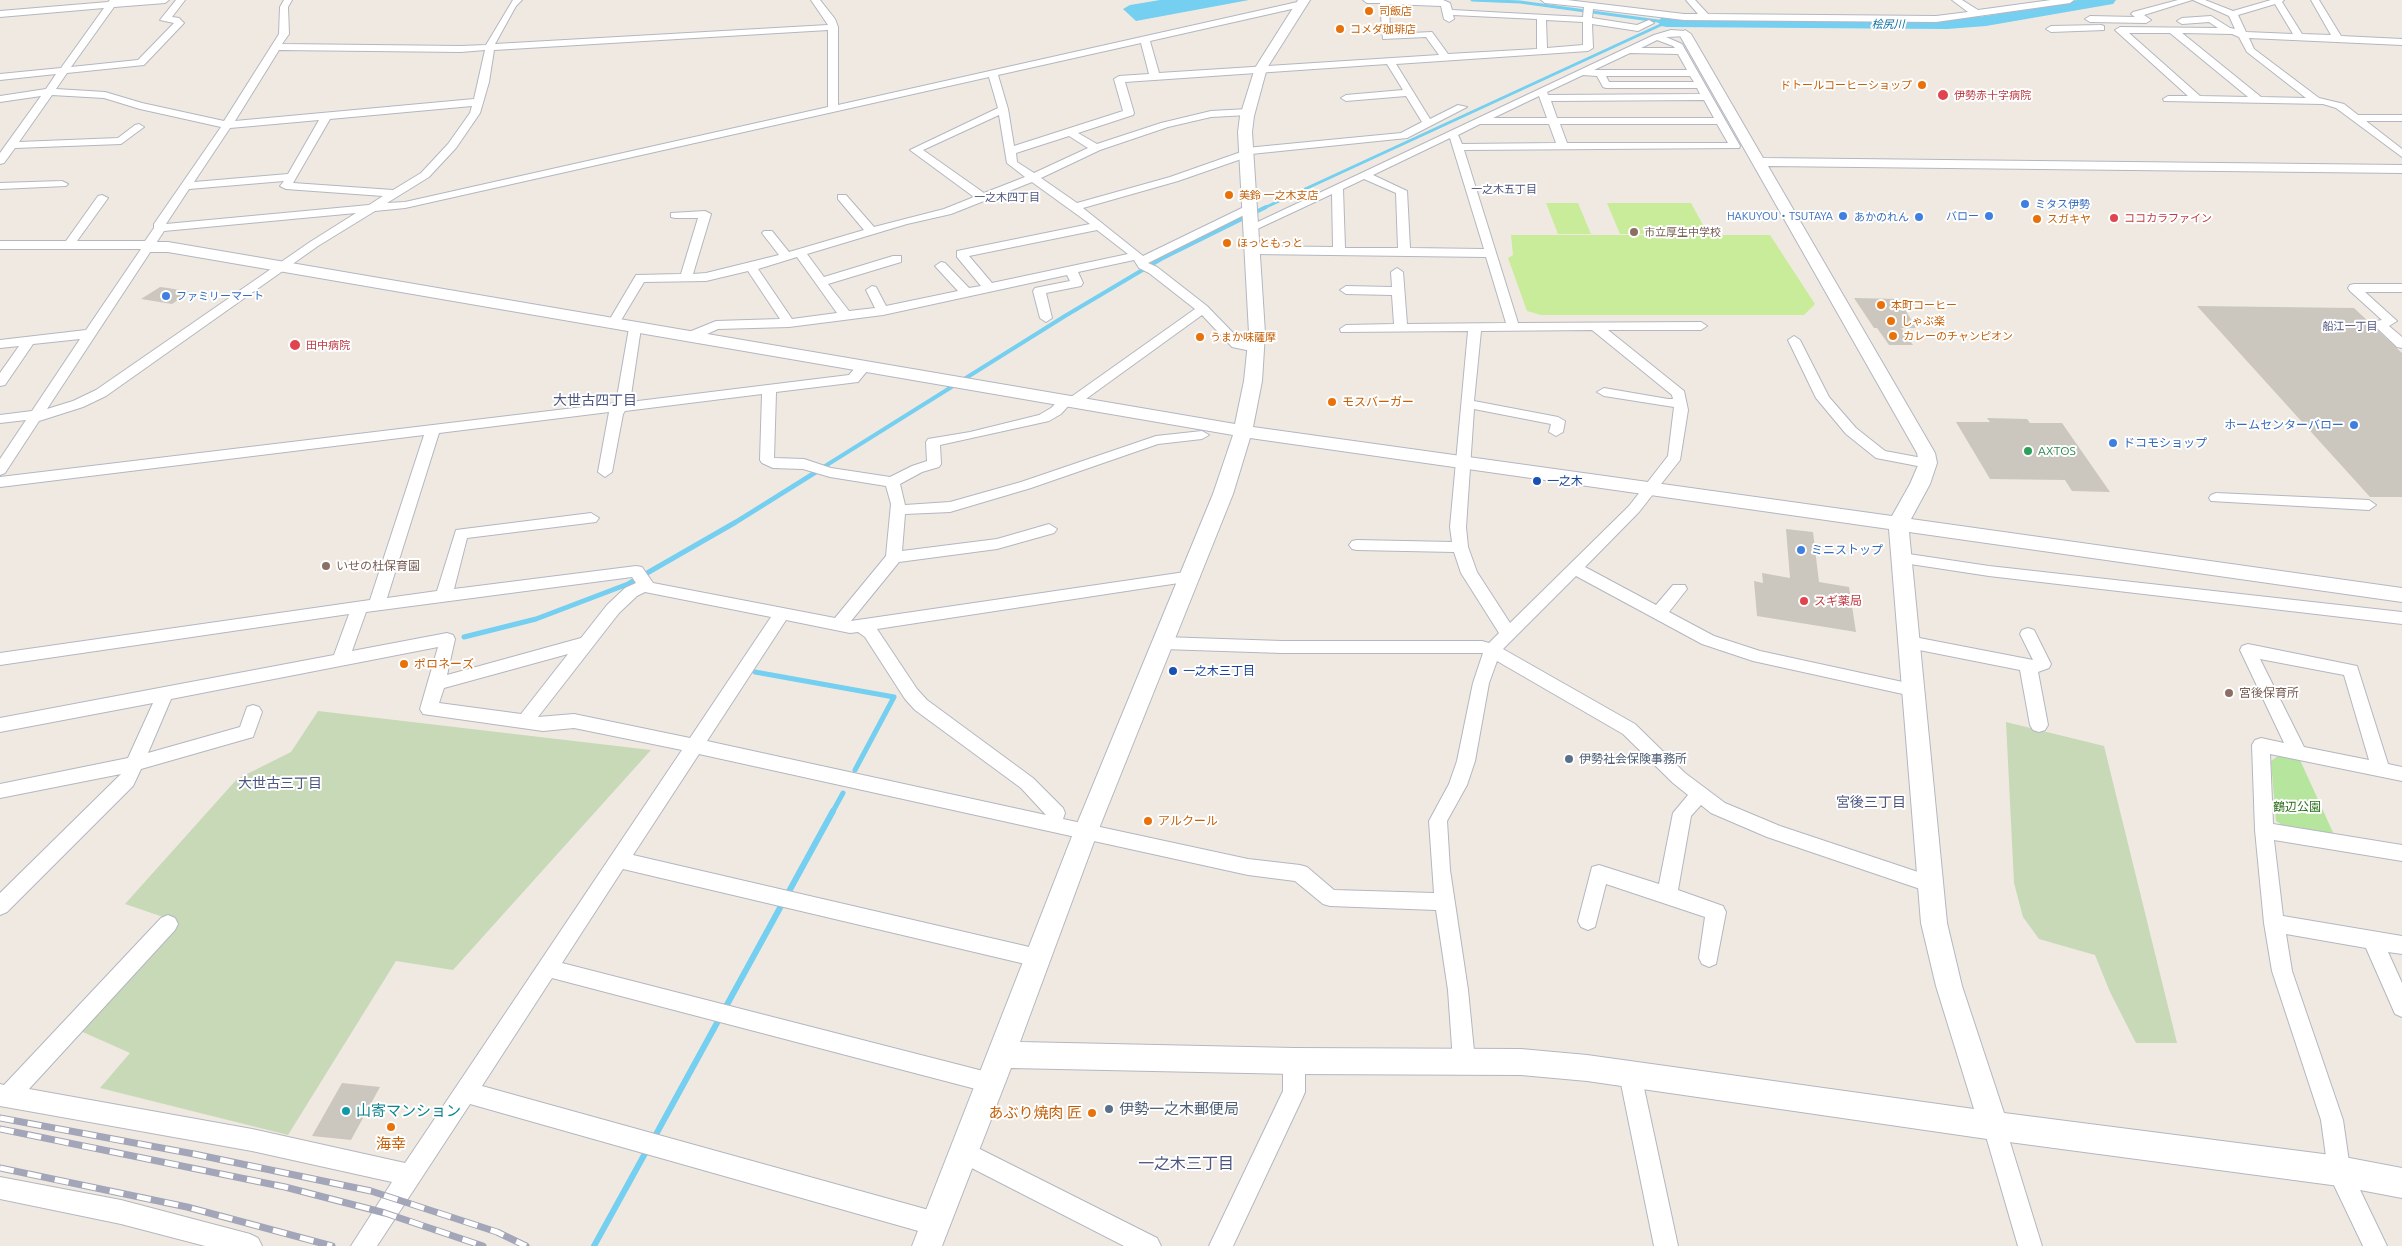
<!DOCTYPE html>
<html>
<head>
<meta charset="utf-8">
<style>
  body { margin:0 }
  canvas { display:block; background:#efe9e1 }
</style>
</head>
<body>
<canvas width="2402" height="1246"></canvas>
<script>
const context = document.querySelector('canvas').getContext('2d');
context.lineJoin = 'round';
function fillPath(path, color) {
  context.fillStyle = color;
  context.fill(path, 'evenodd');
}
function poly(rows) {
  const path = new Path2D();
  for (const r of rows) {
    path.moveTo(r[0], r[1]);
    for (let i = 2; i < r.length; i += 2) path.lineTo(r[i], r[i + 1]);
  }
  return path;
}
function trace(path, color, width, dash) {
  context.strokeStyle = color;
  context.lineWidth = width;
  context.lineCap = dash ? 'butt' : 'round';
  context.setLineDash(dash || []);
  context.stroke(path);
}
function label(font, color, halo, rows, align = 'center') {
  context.font = font + ' Ubuntu,"Noto Sans JP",sans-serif';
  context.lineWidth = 4;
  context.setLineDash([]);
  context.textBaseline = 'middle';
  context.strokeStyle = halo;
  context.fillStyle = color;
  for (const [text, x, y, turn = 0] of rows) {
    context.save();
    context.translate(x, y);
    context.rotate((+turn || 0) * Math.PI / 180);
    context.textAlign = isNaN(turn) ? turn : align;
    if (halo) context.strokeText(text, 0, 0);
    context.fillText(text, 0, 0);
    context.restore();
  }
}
fillPath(poly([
  [2278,756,2300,760,2336,839,2288,829,2276,821,2271,761]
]), '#b6e59e');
fillPath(poly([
  [318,711,651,750,453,970,396,961,288,1135,100,1088,130,1053,76,1029,175,921,125,904,237,779,291,752],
  [2006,722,2104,746,2177,1043,2136,1043,2110,992,2095,955,2039,939,2023,917,2014,883]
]), '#c8d9b8');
fillPath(poly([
  [1546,203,1578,203,1591,234,1558,234],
  [1607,203,1691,203,1708,234,1620,234],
  [1511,235,1770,235,1815,304,1804,315,1541,315,1527,311,1508,258,1513,255]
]), '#c9ec9a');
fillPath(poly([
  [1160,0,1249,0,1136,21,1123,9,1130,5]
]), '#75cff0');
trace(poly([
  [1472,0,1520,2,1665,22],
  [1264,208,1667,22]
]), '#75cff0', 3);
trace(poly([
  [814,473,1065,316,1161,259,1266,207]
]), '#75cff0', 4);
trace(poly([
  [464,637,536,619,628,584,736,522,816,472],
  [755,672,894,697,855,770],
  [832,813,843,793]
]), '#75cff0', 5);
trace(poly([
  [654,1138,833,811],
  [594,1246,648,1148]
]), '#75cff0', 6);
fillPath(poly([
  [2077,0,2116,0,2113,4,2107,5,1986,26,1947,29,1667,27,1661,26,1658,22,1661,18,1667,17,1947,19,1986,16,2077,0]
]), '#75cff0');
fillPath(poly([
  [160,287,168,288,190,292,172,304,141,299],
  [1854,298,1899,299,1916,328,1901,328,1913,345,1889,345,1877,328,1874,328],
  [2197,306,2354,308,2402,353,2402,497,2370,497],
  [1987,418,2027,419,2030,423,2062,423,2110,492,2072,491,2065,480,1990,479,1956,422,1990,422],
  [1786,529,1813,532,1819,582,1849,587,1856,632,1757,616,1754,581,1763,583,1762,573,1790,578],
  [342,1083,380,1087,351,1140,312,1136]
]), '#cbc7bf');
const minor = poly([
  [110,0,169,0,165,3,114,7,71,67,138,60,174,23,160,20,176,0,185,0,172,17,179,18,184,23,144,65,67,73,56,89,105,92,142,103,224,121,279,34,280,7,284,0,292,0,288,7,289,34,282,44,461,46,486,45,513,0,522,0,516,6,495,44,828,25,811,0,820,0,835,19,838,27,838,105,1302,1,1306,4,1305,6,1150,41,1159,73,1439,55,1426,37,1383,39,1380,3,1367,3,1363,0,1443,0,1450,3,1452,10,1583,17,1584,7,1545,3,1541,0,1567,0,1684,14,1698,14,1686,0,1695,0,1708,14,1936,16,1968,12,1952,0,1962,0,1978,10,2051,0,2074,0,2070,3,1936,22,1684,20,1593,9,1592,18,1637,25,1649,20,1654,23,1638,31,1592,24,1593,48,1588,51,1396,64,1430,119,1458,105,1467,107,1407,138,1251,154,1250,156,1178,181,1083,208,1143,256,1246,206,1254,206,1254,210,1148,263,1157,267,1207,306,1241,341,1261,345,1262,348,1256,352,1232,347,1202,315,1079,404,1070,404,1061,414,1049,421,940,445,941,464,939,467,922,472,900,484,905,505,950,502,1021,482,1156,436,1202,431,1209,435,1202,439,1158,444,1031,488,950,512,905,514,902,551,997,539,1049,524,1057,529,1054,533,997,549,899,562,851,621,1192,571,1198,572,1200,576,1198,580,1192,581,877,629,917,689,927,700,1033,778,1063,808,1065,813,1063,819,1248,859,1300,865,1307,867,1334,890,1434,893,1429,821,1449,784,1457,761,1473,683,1483,653,1282,653,1163,649,1157,647,1155,643,1157,639,1163,637,1282,641,1482,641,1489,643,1499,633,1461,573,1454,552,1357,550,1352,549,1349,545,1352,541,1357,540,1452,542,1450,527,1468,331,1341,332,1340,329,1346,325,1394,324,1392,295,1346,294,1340,290,1346,286,1392,287,1391,272,1397,268,1403,272,1407,324,1506,323,1486,257,1253,254,1247,250,1253,246,1333,247,1332,194,1255,230,1247,230,1245,228,1654,35,1671,30,1685,31,1690,34,1688,36,1666,37,1682,44,1740,146,1739,148,1464,150,1518,323,1701,322,1707,326,1701,330,1608,330,1684,391,1688,410,1680,460,1639,512,1585,567,1656,605,1673,585,1685,585,1687,589,1669,612,1714,636,1760,651,1912,684,1918,685,1921,690,1918,695,1912,696,1753,661,1702,644,1576,576,1503,649,1635,724,1685,773,1725,803,1780,826,1936,878,1939,884,1936,890,1929,892,1767,837,1711,813,1701,805,1691,816,1678,890,1723,906,1726,912,1716,964,1709,967,1702,964,1699,958,1705,917,1606,884,1595,927,1588,930,1581,927,1578,921,1592,867,1599,865,1659,884,1673,813,1688,795,1673,783,1623,734,1497,661,1489,683,1475,761,1467,785,1447,821,1450,870,1468,990,1475,1061,1472,1068,1464,1071,1456,1068,1453,1061,1448,990,1436,910,1330,906,1323,904,1295,881,1248,875,699,754,633,855,1038,949,1045,952,1048,958,1045,964,1038,967,623,869,562,963,991,1073,999,1076,1002,1083,999,1090,991,1093,552,978,482,1086,936,1212,944,1216,948,1224,944,1232,936,1236,470,1104,377,1246,351,1246,392,1182,252,1151,0,1106,0,1084,4,1085,161,918,168,915,175,918,178,924,175,930,29,1089,252,1129,405,1163,682,750,574,728,543,731,423,714,420,709,438,647,171,699,148,753,240,727,247,707,253,705,259,707,262,712,253,737,141,769,133,786,7,912,0,915,0,893,121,774,0,798,0,784,128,758,153,703,0,732,0,718,334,655,349,614,0,665,0,653,370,600,424,435,0,487,0,477,616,403,629,328,635,324,641,328,630,402,849,375,860,362,870,362,872,365,858,382,776,392,774,458,804,459,831,468,890,477,912,466,927,461,926,442,928,439,970,432,1039,415,1051,408,1062,397,1071,397,1195,309,1149,273,1139,268,1134,260,1078,272,1083,283,1081,286,1046,293,1052,318,1046,322,1040,318,1033,291,1035,288,1070,281,1067,275,883,315,789,327,718,329,694,340,684,340,683,337,684,334,716,321,780,319,748,271,706,281,644,282,617,327,609,327,607,324,636,275,681,274,698,218,675,218,671,217,671,213,705,211,711,214,693,274,706,273,779,255,762,233,764,231,772,231,789,252,864,230,838,199,838,195,846,195,874,227,944,209,974,197,910,150,998,108,989,77,405,208,375,211,318,246,106,396,83,407,39,421,5,473,0,475,0,459,26,420,0,423,0,415,32,411,80,339,33,344,5,385,0,386,0,373,19,346,0,348,0,340,86,330,141,249,0,249,0,241,66,241,98,196,102,195,108,198,77,241,145,241,154,228,154,224,221,127,140,109,104,98,52,95,19,142,118,138,135,125,139,124,144,127,121,144,15,148,4,163,0,164,0,153,41,96,0,102,0,96,46,89,56,74,0,80,0,74,61,68,104,8,0,17,0,11,108,2,110,0],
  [1389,4,1441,6,1444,19,1449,22,1454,19,1453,15,1537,19,1537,49,1448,54,1432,32,1390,34,1389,4],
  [1546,20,1583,22,1583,45,1547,48,1546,20],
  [828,30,828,107,405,202,387,203,429,177,456,148,480,113,489,82,494,50,828,30],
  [1657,40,1673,46,1675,48,1641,48,1657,40],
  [1141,43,1149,74,1119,76,1114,79,1123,111,1014,146,1008,109,998,75,1141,43],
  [279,50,461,52,485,50,474,99,235,121,279,50],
  [1630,53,1678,54,1687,70,1594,70,1630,53],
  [1387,64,1403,90,1346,95,1341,98,1346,101,1406,96,1422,122,1401,133,1246,148,1242,149,1241,152,1170,177,1077,203,1041,178,1100,150,1168,127,1211,117,1248,115,1253,112,1248,109,1211,111,1161,123,1097,144,1078,133,1133,115,1134,113,1125,82,1387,64],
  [1583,75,1597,76,1603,87,1606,88,1697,88,1700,94,1548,95,1547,92,1583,75],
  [1606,76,1690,76,1694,82,1609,82,1606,76],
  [1539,96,1547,118,1493,118,1539,96],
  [1704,100,1714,118,1557,118,1551,101,1704,100],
  [472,106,470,113,448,144,421,173,393,190,293,183,330,119,472,106],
  [999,115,1007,163,1025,177,984,193,923,150,999,115],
  [319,120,288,174,194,182,230,128,319,120],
  [1480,124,1549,124,1556,143,1462,144,1458,135,1480,124],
  [1560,124,1717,124,1728,143,1567,143,1560,124],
  [1069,136,1088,148,1034,173,1017,162,1016,153,1069,136],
  [1450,138,1484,249,1410,248,1407,191,1373,175,1450,138],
  [1364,179,1396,193,1398,248,1345,248,1343,189,1364,179],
  [284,181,280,186,286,189,383,196,369,205,166,224,189,189,284,181],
  [1032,182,1090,224,957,251,957,257,981,286,969,288,945,263,941,262,935,266,958,291,886,306,876,287,872,286,866,290,875,308,849,311,828,284,901,262,901,256,893,256,824,277,807,254,907,224,951,214,1032,182],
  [356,213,310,242,96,390,73,401,47,409,164,231,356,213],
  [1097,230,1128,254,992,283,969,256,1097,230],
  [797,257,837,313,792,319,758,269,797,257],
  [1592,330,1672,395,1673,399,1668,399,1604,388,1597,392,1604,396,1674,407,1668,456,1629,506,1510,623,1477,572,1468,547,1466,527,1474,409,1551,424,1549,432,1556,436,1563,432,1565,421,1558,417,1474,401,1481,331,1592,330],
  [762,394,760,460,762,463,773,468,803,469,830,477,886,486,891,504,886,556,835,618,653,583,642,567,636,566,454,589,467,538,596,522,599,518,591,513,456,530,437,591,387,598,439,433,609,412,598,472,605,477,612,472,623,414,625,411,762,394],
  [632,577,636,583,625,588,607,605,581,638,447,675,455,639,453,635,447,633,352,651,366,612,632,577],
  [645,592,771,617,690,738,574,714,538,717,619,613,637,596,645,592],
  [786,620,850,633,858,632,865,637,905,699,915,710,1021,788,1046,815,707,741,786,620],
  [568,654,521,714,439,703,444,688,568,654],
  [2178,0,2192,0,2144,15,2151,20,2146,23,2090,22,2085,19,2090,16,2135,17,2131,14,2133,12,2178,0],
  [2193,0,2205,0,2233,11,2271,0,2284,0,2282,2,2302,34,2331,35,2311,0,2319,0,2341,36,2402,39,2402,45,2249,38,2254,49,2319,98,2344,104,2358,115,2402,115,2402,121,2366,121,2402,149,2402,157,2336,108,2323,104,2164,101,2163,99,2168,96,2188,96,2115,30,2120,27,2218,28,2209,22,2182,24,2177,21,2182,18,2211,16,2230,28,2235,29,2229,16,2193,0],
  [2275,4,2293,34,2246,32,2238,15,2275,4],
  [2129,33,2170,33,2248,97,2200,96,2129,33],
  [2182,33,2232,34,2239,37,2247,52,2306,98,2261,97,2182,33],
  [2101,25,2104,26,2104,30,2051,32,2046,29,2051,26,2101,25],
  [62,181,68,184,66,186,0,189,0,183,62,181],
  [2354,284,2402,284,2402,292,2365,292,2397,321,2389,326,2402,337,2402,348,2397,347,2376,327,2374,324,2376,321,2382,320,2350,291,2348,288,2350,285,2354,284],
  [1794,336,1800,340,1829,397,1856,428,1885,451,1933,460,1935,463,1933,466,1928,468,1876,458,1846,434,1816,398,1788,340,1794,336],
  [2216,493,2369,500,2376,505,2369,510,2211,501,2209,498,2211,495,2216,493],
  [1902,553,1989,566,2402,612,2402,624,1989,576,1897,562,1894,558,1897,554,1902,553],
  [2028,628,2034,630,2051,664,2049,668,2038,672,2048,725,2045,730,2039,732,2033,730,2030,725,2020,670,1909,648,1903,646,1901,642,1903,638,1909,636,2033,660,2020,634,2022,630,2028,628],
  [2248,644,2357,666,2388,764,2402,767,2402,781,2270,754,2273,824,2402,845,2402,861,2274,840,2283,916,2402,936,2402,954,2388,952,2402,983,2402,1017,2395,1014,2366,948,2286,934,2292,971,2343,1120,2350,1169,2387,1246,2363,1246,2331,1179,2328,1171,2321,1120,2272,971,2264,923,2255,830,2252,745,2255,740,2261,738,2284,743,2240,650,2242,646,2248,644],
  [2260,659,2344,675,2369,760,2304,747,2260,659],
  [1294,1051,1302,1054,1305,1061,1305,1092,1302,1099,1233,1246,1209,1246,1283,1091,1283,1061,1286,1054,1294,1051],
  [1630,1064,1638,1067,1641,1074,1678,1246,1654,1246,1619,1074,1622,1067,1630,1064],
  [1994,1115,2002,1118,2005,1126,2042,1246,2018,1246,1983,1126,1986,1118,1994,1115],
  [964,1141,1157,1238,1161,1246,1124,1246,956,1160,953,1152,956,1144,964,1141],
  [0,1177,121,1200,250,1234,258,1238,262,1246,205,1246,121,1224,0,1199,0,1177]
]);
const tertiary = poly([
  [1298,0,1310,0,1267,68,1254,116,1252,132,1265,333,1262,381,1253,427,1892,516,1910,484,1919,463,1917,453,1679,34,1685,30,1691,34,1763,158,2402,165,2402,173,1768,166,1935,453,1937,463,1930,484,1911,519,2402,588,2402,602,1909,532,1947,923,1962,986,2004,1113,2339,1156,2402,1168,2402,1198,2339,1186,1994,1140,1587,1081,1521,1075,1294,1074,1011,1068,942,1246,912,1246,1074,831,1213,494,1233,435,168,252,147,252,139,247,147,242,168,242,1235,424,1244,381,1249,333,1238,132,1240,116,1255,68,1298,0],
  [1250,438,1889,529,1921,923,1936,986,1974,1109,1587,1055,1521,1049,1294,1048,1020,1042,1098,831,1233,494,1250,438]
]);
trace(minor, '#b4b7c1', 2);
trace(tertiary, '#b4b7c1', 2);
fillPath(minor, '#fff');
fillPath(tertiary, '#fff');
const rail = poly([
  [0,1118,194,1154,371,1191,497,1232,526,1246],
  [0,1129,285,1187,385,1213,483,1246],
  [0,1168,187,1207,332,1246]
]);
trace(rail, '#a3a6b8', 7);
trace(rail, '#fff', 5, [14]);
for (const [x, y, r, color] of [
  [1369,11,5,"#e8710a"],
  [1340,29,5,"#e8710a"],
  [1922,85,5,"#e8710a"],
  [1943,95,6,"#e0444e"],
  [1229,195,5,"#e8710a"],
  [2025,204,5,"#3f7fe0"],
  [1843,216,5,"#3f7fe0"],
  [1989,216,5,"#3f7fe0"],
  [1919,217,5,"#3f7fe0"],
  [2114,218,5,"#e0444e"],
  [2037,219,5,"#e8710a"],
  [1634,232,5,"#8d6e63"],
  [1227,243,5,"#e8710a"],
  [166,296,5,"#3f7fe0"],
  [1881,305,5,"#e8710a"],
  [1891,321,5,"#e8710a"],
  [1893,336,5,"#e8710a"],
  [1200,337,5,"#e8710a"],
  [295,345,6,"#e0444e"],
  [1332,402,5,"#e8710a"],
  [2354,425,5,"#3f7fe0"],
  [2113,443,5,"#3f7fe0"],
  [2028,451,5,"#2e9e5b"],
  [1537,481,5,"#1a4fb4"],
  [1801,550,5,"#3f7fe0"],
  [326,566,5,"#8d6e63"],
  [1804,601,5,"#e0444e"],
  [404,664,5,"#e8710a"],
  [1173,671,5,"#1a4fb4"],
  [2229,693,5,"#8d6e63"],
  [1569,759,5,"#5c6f8a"],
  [1148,821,5,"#e8710a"],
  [1109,1109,5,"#5c6f8a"],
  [346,1111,5,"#0f9aa8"],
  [1092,1113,5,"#e8710a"],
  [391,1127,5,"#e8710a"]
]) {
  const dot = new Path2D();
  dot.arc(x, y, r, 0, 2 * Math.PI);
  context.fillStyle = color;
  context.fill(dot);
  trace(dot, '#fff', 2);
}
label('11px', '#c56008', '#fff', [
  ["司飯店",1379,11],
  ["コメダ珈琲店",1350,29],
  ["ドトールコーヒーショップ",1912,85,"right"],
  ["美鈴 一之木支店",1239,195],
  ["スガキヤ",2047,219],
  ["ほっともっと",1237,243],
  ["本町コーヒー",1891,305],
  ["しゃぶ楽",1901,321],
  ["カレーのチャンピオン",1903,336],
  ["うまか味薩摩",1210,337]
], 'left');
label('italic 11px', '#0d6fa3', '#fff', [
  ["桧尻川",1888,24]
]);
label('11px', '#be3a42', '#fff', [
  ["伊勢赤十字病院",1954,95],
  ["ココカラファイン",2124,218],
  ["田中病院",306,345]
], 'left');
label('11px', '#4d5680', '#fff', [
  ["一之木五丁目",1504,189],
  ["一之木四丁目",1007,197],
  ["船江一丁目",2350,326]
]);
label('11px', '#366cbe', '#fff', [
  ["ミタス伊勢",2035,204,"left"],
  ["HAKUYOU・TSUTAYA",1833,216],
  ["バロー",1979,216],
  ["あかのれん",1909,217],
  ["ファミリーマート",176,296,"left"]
], 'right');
label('11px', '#785e54', '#fff', [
  ["市立厚生中学校",1644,232]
], 'left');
label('12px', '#c56008', '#fff', [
  ["モスバーガー",1342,402],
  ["ポロネーズ",414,664],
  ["アルクール",1158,821]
], 'left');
label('12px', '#366cbe', '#fff', [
  ["ホームセンターバロー",2344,425,"right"],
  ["ドコモショップ",2123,443],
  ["ミニストップ",1811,550]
], 'left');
label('12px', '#27864d', '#fff', [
  ["AXTOS",2038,451]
], 'left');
label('12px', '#164399', '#fff', [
  ["一之木",1547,481],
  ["一之木三丁目",1183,671]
], 'left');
label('12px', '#785e54', '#fff', [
  ["いせの杜保育園",336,566],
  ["宮後保育所",2239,693]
], 'left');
label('12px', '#be3a42', '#fff', [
  ["スギ薬局",1814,601]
], 'left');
label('12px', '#4e5e75', '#fff', [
  ["伊勢社会保険事務所",1579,759]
], 'left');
label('12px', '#2c6e1b', '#fff', [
  ["鶴辺公園",2297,807]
]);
label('14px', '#4d5680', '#fff', [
  ["大世古四丁目",595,400],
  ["大世古三丁目",280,783],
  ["宮後三丁目",1871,802]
]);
label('15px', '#4e5e75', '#fff', [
  ["伊勢一之木郵便局",1119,1109]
], 'left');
label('15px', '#0d838f', '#fff', [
  ["山寄マンション",356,1111]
], 'left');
label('15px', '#c56008', '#fff', [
  ["あぶり焼肉 匠",1082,1113],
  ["海幸",391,1144,"center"]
], 'right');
label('16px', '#4d5680', '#fff', [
  ["一之木三丁目",1186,1164]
]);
</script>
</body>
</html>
